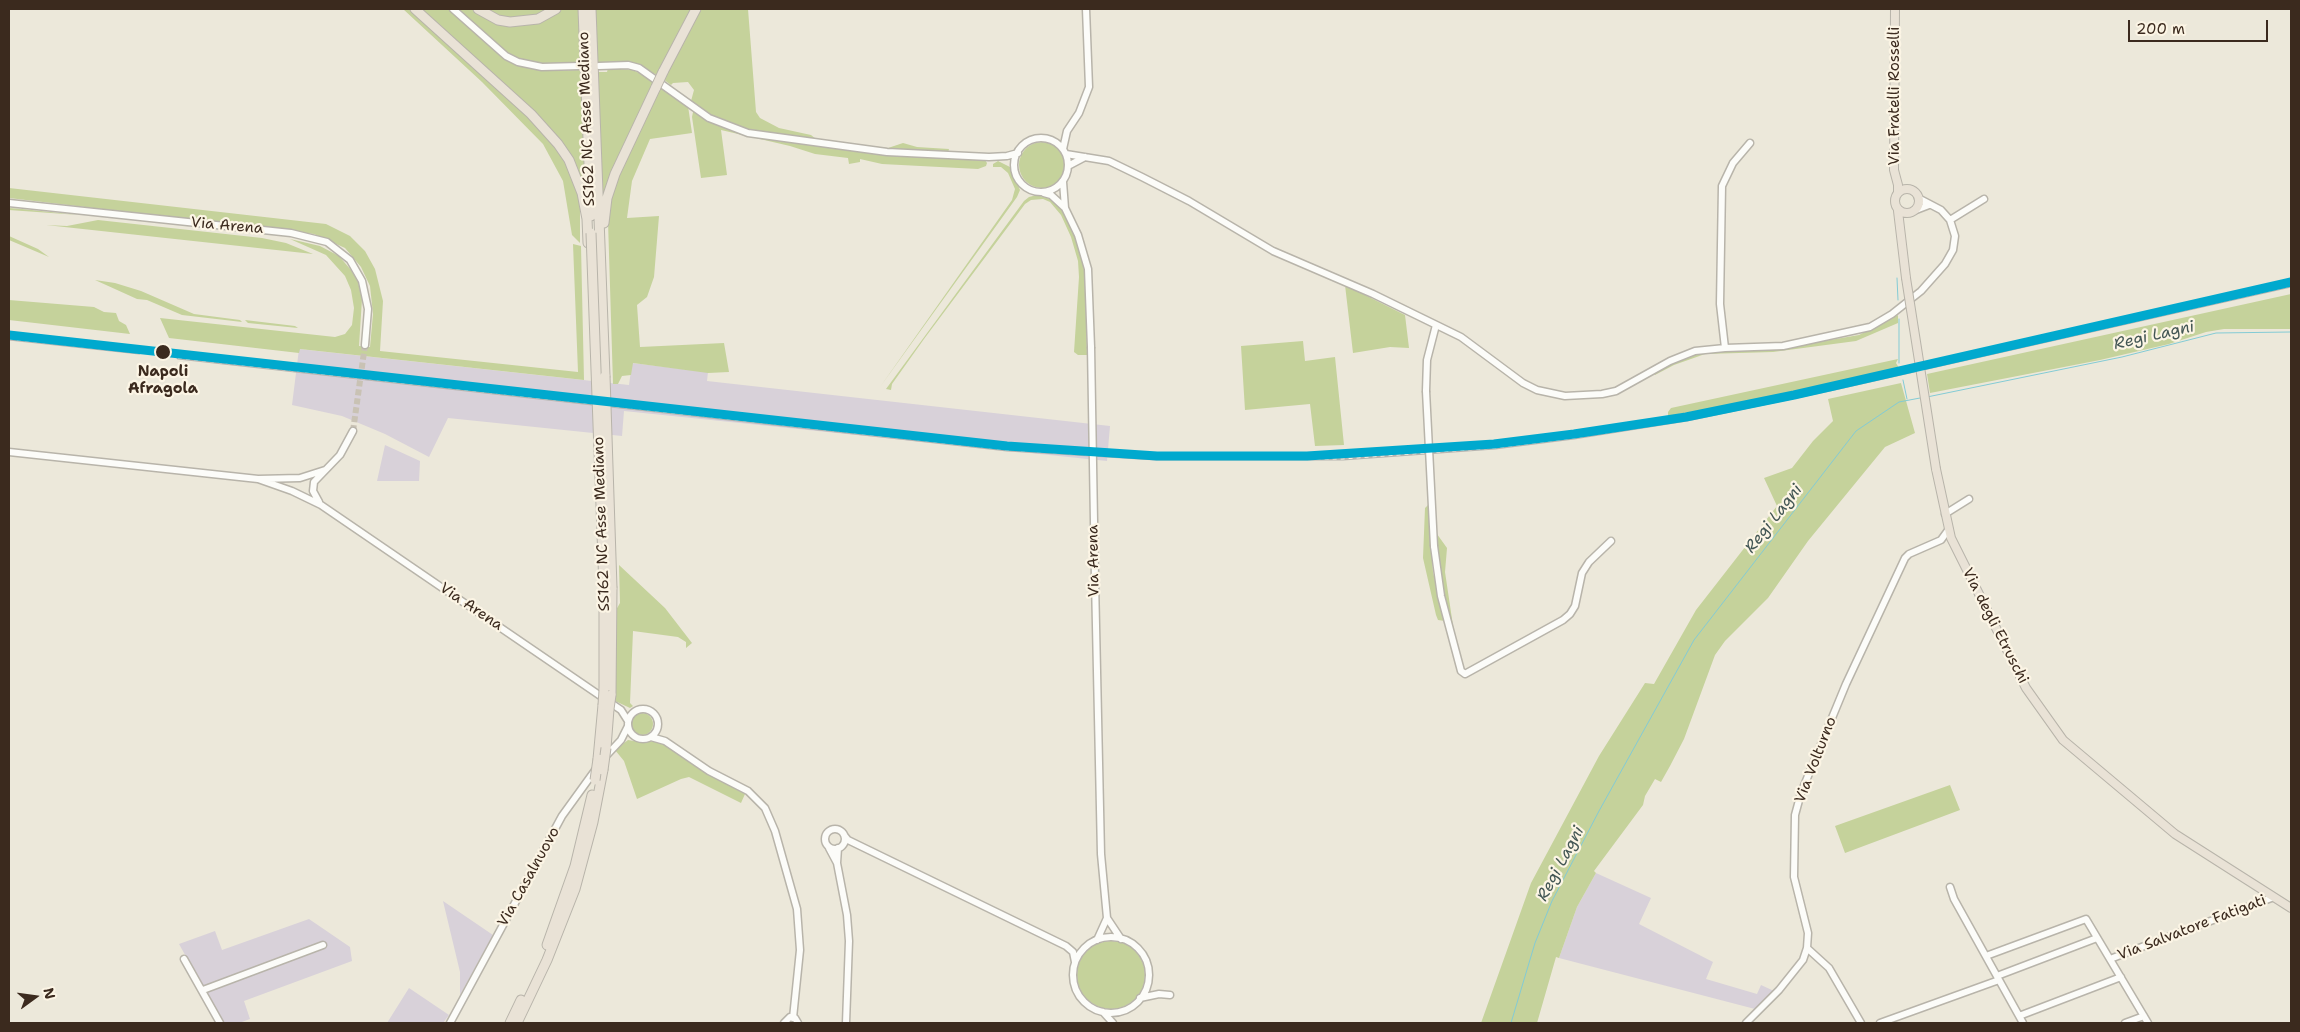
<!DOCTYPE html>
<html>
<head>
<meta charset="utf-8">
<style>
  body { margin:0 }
  #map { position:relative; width:2300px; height:1032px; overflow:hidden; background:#ece8da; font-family:"Shantell Sans",sans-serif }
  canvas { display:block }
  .frame { position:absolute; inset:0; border:10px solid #3b2a1e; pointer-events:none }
  .north { position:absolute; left:10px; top:972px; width:50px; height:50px; -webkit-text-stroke:4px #fcf5e5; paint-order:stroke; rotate:76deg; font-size:14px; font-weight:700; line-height:20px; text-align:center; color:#3b2a1e }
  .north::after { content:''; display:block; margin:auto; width:18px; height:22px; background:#3b2a1e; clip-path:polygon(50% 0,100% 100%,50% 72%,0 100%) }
  .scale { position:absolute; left:2128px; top:20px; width:140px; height:22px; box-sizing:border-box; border:2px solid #3b2a1e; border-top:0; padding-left:6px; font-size:15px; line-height:18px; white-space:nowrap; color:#3b2a1e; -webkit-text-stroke:4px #fcf5e5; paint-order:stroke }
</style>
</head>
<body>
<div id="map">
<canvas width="2300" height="1032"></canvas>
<div class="frame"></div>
<div class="north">N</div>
<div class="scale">200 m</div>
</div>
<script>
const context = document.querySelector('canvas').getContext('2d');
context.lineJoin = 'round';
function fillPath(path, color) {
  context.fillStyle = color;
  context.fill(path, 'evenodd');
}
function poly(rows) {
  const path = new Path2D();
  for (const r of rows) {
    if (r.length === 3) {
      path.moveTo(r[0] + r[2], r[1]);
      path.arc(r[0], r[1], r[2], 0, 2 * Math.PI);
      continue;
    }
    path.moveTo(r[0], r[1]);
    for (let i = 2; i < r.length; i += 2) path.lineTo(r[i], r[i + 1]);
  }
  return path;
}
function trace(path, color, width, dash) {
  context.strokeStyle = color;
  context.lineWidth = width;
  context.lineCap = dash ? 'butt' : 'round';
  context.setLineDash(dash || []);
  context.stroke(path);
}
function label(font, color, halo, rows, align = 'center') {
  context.font = font + ' "Shantell Sans",sans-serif';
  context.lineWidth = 4.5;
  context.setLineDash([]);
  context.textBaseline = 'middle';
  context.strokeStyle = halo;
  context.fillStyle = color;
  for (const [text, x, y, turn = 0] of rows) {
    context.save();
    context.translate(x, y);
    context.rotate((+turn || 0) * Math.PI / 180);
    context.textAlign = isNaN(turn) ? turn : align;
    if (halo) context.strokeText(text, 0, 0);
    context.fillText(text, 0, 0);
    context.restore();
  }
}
fillPath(poly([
  [299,349,629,385,632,363,708,372,707,381,1110,426,1107,461,624,411,622,436,448,418,429,457,385,434,342,416,292,405],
  [385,445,420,461,419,481,377,481],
  [1596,873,1651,898,1639,924,1713,962,1706,979,1757,994,1761,985,1774,991,1755,1009,1559,958,1577,907],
  [443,901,493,935,460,995,460,972],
  [309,919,350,947,352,961,244,1001,250,1019,239,1023,223,1023,179,944,215,931,222,950],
  [409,988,449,1015,443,1023,387,1023]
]), '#d8d1d9');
fillPath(poly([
  [403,9,412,9,540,125,569,168,576,189,580,206,580,243,572,235,563,181,543,144,482,82],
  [421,9,450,9,504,57,524,67,543,71,580,70,586,191,563,147],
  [458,9,474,9,507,24,521,25,539,22,553,16,561,9,579,9,581,64,542,65,520,60,507,53],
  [485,9,547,9,535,15,515,18,502,16],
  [595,9,692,9,657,75,638,65,598,63],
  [698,9,748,9,756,112,760,118,779,128,811,135,816,139,888,148,903,143,917,147,949,149,948,153,875,149,747,130,733,126,708,114,691,101,694,90,688,82,673,83,671,85,663,79],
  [608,68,633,70,654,81,617,159,602,206,598,72,607,72],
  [661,85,688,106,692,133,650,139,632,181,627,218,659,216,654,277,647,297,637,305,640,347,724,343,729,372,708,373,633,363,631,375,622,376,618,384,613,384,608,221,613,186],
  [695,111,719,126,768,139,889,154,985,160,987,163,986,166,978,169,882,164,860,159,860,162,849,164,848,158,815,154,790,146,721,130,727,175,701,178,692,117,693,112],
  [1042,165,23],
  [998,161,1010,167,1020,190,1017,197,880,387,1012,200,1015,189,1008,173,1001,167,993,167,993,164],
  [9,188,326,224,350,236,365,251,375,269,383,301,380,351,578,372,573,244,581,246,584,380,300,349,299,353,169,338,160,318,335,337,345,334,352,325,354,308,351,290,345,276,326,255,290,239,320,246,339,256,351,270,358,282,362,299,359,346,370,347,373,314,370,286,361,267,345,248,314,234,9,198],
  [1037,195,1054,200,1060,206,1077,240,1083,262,1086,288,1087,355,1078,355,1074,352,1079,277,1078,261,1071,237,1061,215,1050,202,1043,199,1031,200,1025,204,924,339,892,384,891,390,886,389,1024,201,1029,197],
  [9,208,22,209,79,215,9,210],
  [98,220,262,238,286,243,313,254,46,225,67,226],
  [9,236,38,249,49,257,9,240],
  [95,280,115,283,141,291,194,314,240,320,242,322,182,315,147,300,137,299],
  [1345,285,1405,315,1409,348,1390,347,1353,353],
  [2291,294,2291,329,2224,329,2206,332,2169,344,2100,360,1930,393,1927,374],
  [9,300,94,307,104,312,116,313,119,321,126,325,130,334,9,320],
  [1898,315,1898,323,1856,341,1773,352,1705,354,1674,365,1655,375,1654,373,1670,364,1703,352,1772,350,1859,335],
  [245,320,295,326,298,328,248,323],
  [1303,341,1305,361,1335,357,1344,445,1315,446,1310,404,1245,410,1241,346],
  [1898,359,1896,363,1899,368,1756,400,1668,416,1668,412,1671,408],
  [1901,383,1915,433,1885,447,1808,541,1768,598,1725,641,1715,655,1684,739,1670,766,1661,782,1655,779,1645,796,1643,805,1594,871,1596,873,1577,907,1559,958,1556,957,1537,1023,1481,1023,1531,883,1599,756,1645,683,1654,684,1696,610,1777,506,1764,478,1792,468,1813,441,1833,421,1828,399],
  [1428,505,1433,572,1445,621,1438,620,1436,615,1423,558,1425,508],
  [1437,534,1447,548,1445,572,1455,639,1440,575],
  [619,565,665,608,692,643,686,648,686,642,678,637,633,631,630,703,633,706,630,708,613,700,616,610,620,603],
  [642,724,11],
  [628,740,640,742,660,741,706,773,745,794,741,803,689,777,681,779,637,799,624,761,615,750],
  [1950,785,1960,810,1845,853,1835,826],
  [1111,975,34]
]), '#c5d29b');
trace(poly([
  [1897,278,1898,300],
  [1899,319,1899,363],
  [1903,380,1907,399],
  [1927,397,2122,357,2216,333,2291,332],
  [1511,1023,1535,943,1552,901,1599,811,1694,640,1856,431,1899,402,1920,398]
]), '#83cbd5', 1);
trace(poly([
  [353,431,365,345]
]), '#c9c2b4', 6, [6, 3]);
const minor = poly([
  [453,9,506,56,518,62,542,67,580,66],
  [599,66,628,65,639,68,709,118,748,133,887,152,989,157,1007,156,1018,153],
  [1041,165,27],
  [1063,149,1067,131,1079,113,1089,87,1086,9],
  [1066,154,1109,161,1142,177,1189,201,1273,251,1373,294,1461,337,1523,383,1537,390,1565,396,1602,394,1616,391,1670,361,1695,351,1725,348,1783,346,1870,327,1892,314,1921,291,1945,264,1953,250,1955,236,1950,220,1941,210,1918,198],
  [1068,166,1085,157],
  [1063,182,1065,208,1078,235,1088,269,1091,347],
  [1044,193,1051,195,1064,207],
  [9,203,291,233,327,242,350,260,362,281,368,309,365,345],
  [1916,210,1929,205],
  [1950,220,1984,199],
  [1725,348,1720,304,1722,186,1733,163,1750,143],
  [1426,391,1427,360,1436,325],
  [9,452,258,479,300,478,325,470],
  [258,479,292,491,321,505,621,710,628,721],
  [319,502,313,491,314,482,340,455,353,431],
  [1945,514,1969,499],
  [1434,546,1441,596,1461,671,1465,674,1563,620,1570,614,1575,606,1582,573,1589,562,1611,541],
  [1095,580,1101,854,1107,918,1121,939],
  [643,724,15],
  [651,737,665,741,709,771,748,791,765,808,775,831,797,909,800,950,793,1018],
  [605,757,621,740,628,726],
  [835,839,10],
  [844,835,848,840,1066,946,1073,952,1075,962],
  [829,848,837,863,838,848],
  [837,863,847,915,849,941,846,1023],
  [1950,887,1954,899,2023,1023],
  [1111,975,38],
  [1097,940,1107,918],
  [1807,948,1829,968,1861,1023],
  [1986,956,2086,919,2148,1023],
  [184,959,220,1023],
  [2110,959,2274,897],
  [1997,976,2097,938],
  [203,990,323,945],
  [1140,998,1159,994,1170,995],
  [1103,1012,1113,1023],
  [2019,1016,2121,977],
  [450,1023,562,816,596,769],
  [784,1023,790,1017,795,1018,798,1023],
  [1746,1023,1779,990,1803,960,1807,948,1808,933,1794,877,1795,815,1801,793,1846,684,1905,558,1909,554,1941,540,1949,529],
  [1880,1023,1999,980],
  [2125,1023,2144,1016]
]);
const major = poly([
  [1895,9,1894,170,1898,185,1898,193],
  [1907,201,12],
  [1898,211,1906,278],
  [1936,469,1951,538,2026,688,2063,740,2175,834,2291,908]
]);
const highway = poly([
  [415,9,531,114,558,144,569,160,582,193,587,219,588,243],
  [478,9,498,20,510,22,538,19,556,9],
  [583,9,591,216],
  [591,9,605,376],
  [663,72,696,9],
  [604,223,607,198,615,174,656,87],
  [604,588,604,690],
  [611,695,612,588],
  [606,748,609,709],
  [598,759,603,705],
  [547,945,575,866,592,795],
  [510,1023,521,1000],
  [517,1023,547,960,575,889,593,822,603,770]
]);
trace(minor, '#b8b4aa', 9);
trace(major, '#b8b4aa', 10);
trace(highway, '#b8b4aa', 11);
trace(minor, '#fcfcf9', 6);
trace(major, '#e9e2d6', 8);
trace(highway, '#e9e2d6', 9);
const rail = poly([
  [9,339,139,353],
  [178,358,1007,450,1156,459,1343,459,1495,448,1574,438,1687,420,1830,390,2291,286]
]);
trace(rail, '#b6b4b0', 3);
trace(rail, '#fcf5e5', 1, [4]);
const minorBridge = poly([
  [1091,347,1095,580],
  [1426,391,1434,546]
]);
const majorBridge = poly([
  [1906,278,1936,469]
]);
const highwayBridge = poly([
  [656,87,663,72],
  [591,233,604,588],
  [605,376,612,588],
  [603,705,604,690],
  [609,709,611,695],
  [603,770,606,748],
  [595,780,598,759]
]);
trace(minorBridge, '#b8b4aa', 9, []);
trace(majorBridge, '#b8b4aa', 10, []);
trace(highwayBridge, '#b8b4aa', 11, []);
trace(minorBridge, '#fcfcf9', 6);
trace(majorBridge, '#e9e2d6', 8);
trace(highwayBridge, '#e9e2d6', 9);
trace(poly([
  [9,335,1007,446,1157,456,1307,456,1494,444,1574,434,1686,417,1794,395,2291,282]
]), '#00a9ce', 9);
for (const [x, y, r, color] of [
  [163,352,8,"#3b2a1e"]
]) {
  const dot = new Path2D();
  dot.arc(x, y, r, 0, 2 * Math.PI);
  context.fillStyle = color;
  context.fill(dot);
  trace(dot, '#fcf5e5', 2);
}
label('15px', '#3b2a1e', '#fcf5e5', [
  ["Via Fratelli Rosselli",1895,96,-90],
  ["SS162 NC Asse Mediano",587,119,-92],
  ["Via Arena",227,226,5],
  ["SS162 NC Asse Mediano",602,524,-92],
  ["Via Arena",1094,561,-91],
  ["Via Arena",471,607,34],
  ["Via degli Etruschi",1995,626,63],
  ["Via Volturno",1816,760,-69],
  ["Via Casalnuovo",529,877,-61],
  ["Via Salvatore Fatigati",2192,928,-21]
]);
label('bold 15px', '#3b2a1e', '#fcf5e5', [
  ["Napoli",163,372],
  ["Afragola",163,389]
]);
label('italic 16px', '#435654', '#fcf5e5', [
  ["Regi Lagni",2154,336,-13],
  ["Regi Lagni",1774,519,-52],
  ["Regi Lagni",1561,864,-62]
]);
</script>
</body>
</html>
